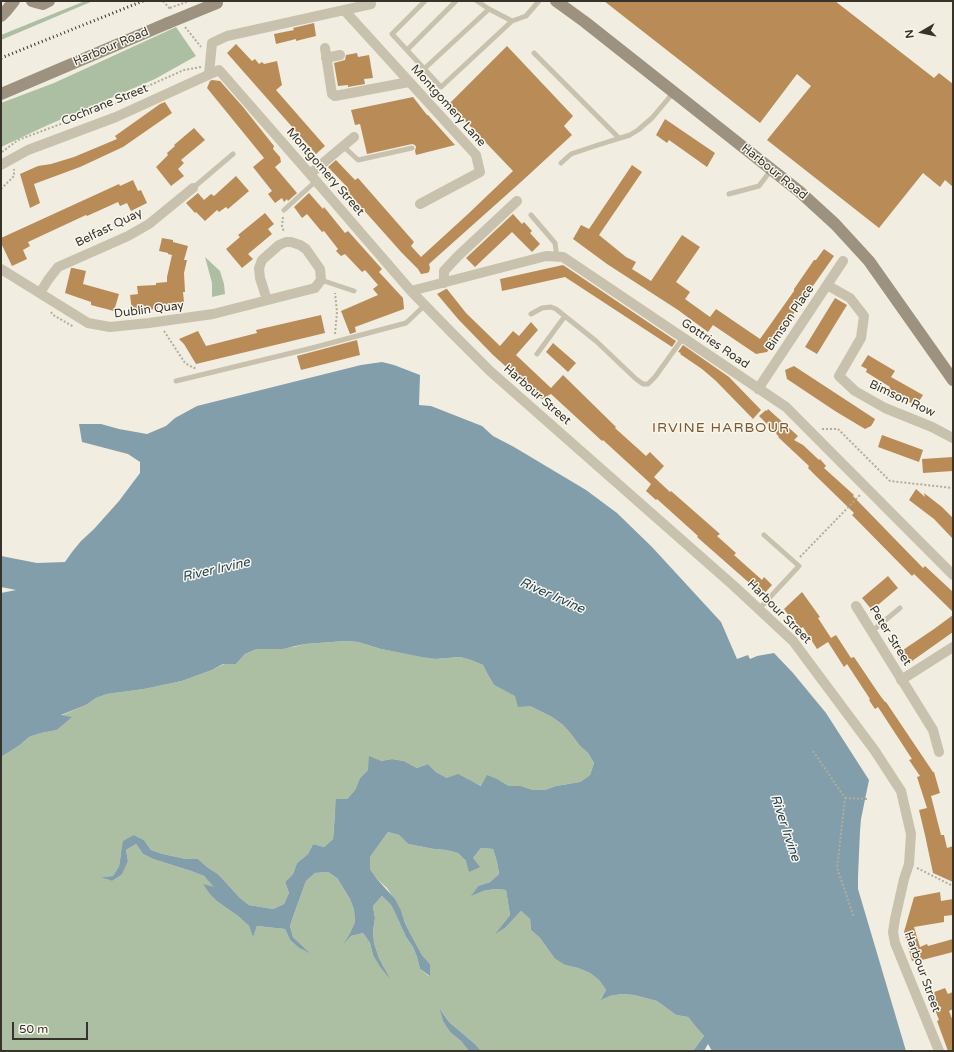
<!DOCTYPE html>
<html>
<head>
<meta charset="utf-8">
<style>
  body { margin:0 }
  #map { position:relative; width:954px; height:1052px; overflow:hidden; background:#f1eee1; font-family:"Varela Round",sans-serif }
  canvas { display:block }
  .frame { position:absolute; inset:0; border:2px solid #37332b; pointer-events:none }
  .north { position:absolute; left:902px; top:12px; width:40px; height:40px; -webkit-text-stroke:3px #f9f7ed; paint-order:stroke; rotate:261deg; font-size:11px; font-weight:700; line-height:16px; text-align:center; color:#37332b }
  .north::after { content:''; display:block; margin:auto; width:14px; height:18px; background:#37332b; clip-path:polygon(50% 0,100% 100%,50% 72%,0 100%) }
  .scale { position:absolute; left:12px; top:1022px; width:76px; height:18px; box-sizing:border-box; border:2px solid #37332b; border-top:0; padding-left:5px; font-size:12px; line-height:14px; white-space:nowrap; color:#37332b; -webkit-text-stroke:3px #f9f7ed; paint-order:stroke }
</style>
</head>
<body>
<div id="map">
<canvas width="954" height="1052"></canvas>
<div class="frame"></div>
<div class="north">N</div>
<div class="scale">50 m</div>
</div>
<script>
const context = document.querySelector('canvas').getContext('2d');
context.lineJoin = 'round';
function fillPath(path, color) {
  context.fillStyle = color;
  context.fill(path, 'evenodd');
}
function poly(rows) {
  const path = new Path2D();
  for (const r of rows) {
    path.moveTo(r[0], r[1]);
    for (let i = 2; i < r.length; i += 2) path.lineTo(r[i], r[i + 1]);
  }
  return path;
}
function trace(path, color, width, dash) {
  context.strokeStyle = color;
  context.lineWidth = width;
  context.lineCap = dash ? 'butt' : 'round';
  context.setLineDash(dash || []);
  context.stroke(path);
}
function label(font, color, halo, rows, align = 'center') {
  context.font = font + ' "Varela Round",sans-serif';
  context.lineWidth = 3;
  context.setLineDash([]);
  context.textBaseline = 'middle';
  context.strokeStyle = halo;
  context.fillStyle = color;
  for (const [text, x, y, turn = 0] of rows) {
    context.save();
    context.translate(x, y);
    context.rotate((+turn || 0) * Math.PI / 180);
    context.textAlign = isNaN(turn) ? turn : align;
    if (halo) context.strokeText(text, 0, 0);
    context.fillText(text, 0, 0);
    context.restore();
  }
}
fillPath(poly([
  [85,1,93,1,1,40,1,35],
  [176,27,196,56,155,79,48,125,1,147,1,103,54,83],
  [205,257,220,271,224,284,225,294,212,297,212,283],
  [346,641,358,642,381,649,435,659,460,657,471,660,483,665,488,675,494,685,516,696,530,706,552,717,563,725,571,734,580,746,588,753,594,763,590,775,580,782,556,786,545,790,533,790,521,786,509,786,499,780,482,786,470,781,447,778,436,772,428,764,417,768,404,761,392,759,381,761,368,770,360,778,355,790,335,812,334,824,333,839,324,847,313,844,308,854,297,863,293,874,285,882,289,893,284,904,273,909,249,905,240,898,218,874,207,867,198,859,186,859,163,854,151,850,144,840,134,835,121,853,119,866,113,876,102,877,112,881,128,861,126,850,136,844,143,854,153,859,191,871,204,876,215,887,218,902,238,916,249,926,253,936,257,926,285,929,290,940,299,948,309,952,293,937,290,926,294,914,306,881,315,873,328,872,337,878,350,899,354,910,355,922,350,933,344,942,351,936,363,933,370,943,373,955,385,969,379,958,374,943,373,931,375,918,373,906,382,896,391,905,396,915,406,937,413,947,417,957,420,969,429,976,430,964,422,955,410,933,405,923,401,910,387,888,377,879,370,869,370,857,388,832,399,835,408,844,434,849,446,850,458,853,466,861,473,858,481,848,493,849,497,862,499,874,490,882,478,886,472,895,483,891,495,889,506,890,510,915,496,933,505,928,521,911,530,919,531,930,540,938,555,959,565,965,578,968,590,973,599,980,606,990,600,999,610,996,622,994,634,995,657,1001,676,1015,688,1017,696,1027,704,1036,693,1051,481,1051,475,1044,449,1022,441,1010,451,1033,461,1041,469,1051,1,1051,1,757,20,745,29,737,41,733,57,730,71,717,60,716,86,705,96,698,107,694,144,689,182,681,212,670,224,664,236,664,245,654,257,649,294,647,305,644]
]), '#adbfa2');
fillPath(poly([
  [382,362,394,365,420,375,419,405,431,406,482,426,493,436,514,447,586,490,617,513,652,547,721,622,737,659,748,655,750,659,757,656,774,653,793,673,826,713,869,780,861,819,860,831,858,876,858,889,906,1051,712,1051,708,1044,704,1051,693,1051,704,1036,696,1027,688,1017,676,1015,657,1001,634,995,622,994,610,996,600,1000,606,990,599,980,590,973,578,968,565,965,555,959,540,938,531,930,530,919,521,911,505,928,495,934,510,915,506,890,495,889,483,891,471,896,478,886,490,882,499,874,497,862,493,849,481,848,473,858,480,867,469,872,466,861,458,853,446,850,434,849,408,844,399,835,388,832,370,857,370,869,377,879,395,899,401,910,405,923,410,933,422,955,430,964,430,976,420,969,417,957,413,947,406,937,396,915,391,905,382,896,373,906,375,918,373,931,374,943,379,958,390,979,381,968,373,955,370,943,363,933,351,936,343,944,350,933,355,922,354,910,350,899,337,878,328,872,315,873,306,881,294,914,290,926,293,937,310,953,299,948,290,940,285,929,257,926,253,937,249,926,238,916,218,902,210,894,203,884,214,887,204,876,191,871,153,859,143,854,136,844,126,850,128,861,122,874,112,881,101,877,113,876,119,866,123,841,134,835,144,840,151,850,163,854,186,859,198,859,207,867,218,874,240,898,249,905,273,909,284,904,289,893,285,882,293,874,297,863,308,854,313,844,324,847,333,839,336,799,347,799,355,790,360,778,368,770,369,756,381,761,392,759,404,761,417,768,428,764,436,772,447,778,458,774,481,786,487,775,499,780,509,786,521,786,533,790,545,790,556,786,580,782,590,775,594,763,588,753,580,746,571,734,563,725,552,717,530,706,518,707,515,696,494,685,488,675,483,665,471,660,460,657,435,659,422,657,381,649,358,642,346,641,305,644,282,649,257,649,245,654,236,664,223,664,212,670,182,681,144,689,107,694,96,698,86,705,61,715,72,717,57,730,41,733,29,737,20,745,1,757,1,593,16,590,1,587,1,556,37,563,65,562,72,552,81,541,94,529,119,501,140,473,140,462,128,454,82,442,79,424,101,424,119,429,147,434,166,426,175,418,197,406,361,365],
  [440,1009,449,1022,475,1044,481,1051,469,1051,461,1041,451,1033,443,1021]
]), '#839eab');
fillPath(poly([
  [604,1,835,1,934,78,939,73,953,84,953,187,945,180,940,187,923,173,879,228,767,140,811,86,797,74,760,123],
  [314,23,316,36,296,41,296,39,276,44,274,34,294,30,293,28],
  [236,44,252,61,255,59,259,64,262,62,264,64,277,61,282,85,276,90,325,146,316,154,227,53],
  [507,46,573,116,564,126,572,135,522,181,429,264,430,268,429,272,427,273,421,274,418,269,402,253,345,189,347,187,328,167,336,160,355,180,358,178,414,242,411,246,421,257,468,214,513,171,449,104],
  [357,53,358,57,369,55,373,78,364,79,365,84,348,87,348,85,338,86,334,63,345,60,346,55],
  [212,80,220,81,243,107,274,146,273,149,280,157,281,162,275,167,297,193,288,201,287,199,284,202,282,198,275,203,268,194,272,191,253,167,264,158,207,88,210,81],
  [413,97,427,115,428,115,455,145,416,155,415,151,416,147,415,145,412,144,367,154,360,124,355,125,351,110],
  [165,102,172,113,123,147,80,167,34,184,40,203,30,208,20,174,38,166,51,164,74,157,117,139,115,136,160,104],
  [665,119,715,153,707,167,669,140,667,143,656,135],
  [194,128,205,140,181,160,184,163,178,169,184,176,171,186,156,167,168,155,167,153,175,146,174,145],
  [632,165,642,172,599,235,626,257,636,262,632,269,651,281,682,235,700,247,676,282,690,292,685,299,710,317,716,309,760,339,794,291,794,289,814,260,816,260,824,249,834,256,794,313,776,341,767,352,756,354,713,325,708,332,678,310,607,264,573,239,581,225,589,229],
  [236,176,249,191,228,209,226,207,219,212,217,210,205,221,196,212,195,213,186,203,198,193,204,200,211,194,214,196],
  [133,180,138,191,141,190,147,203,131,211,127,203,120,206,118,202,87,216,86,215,28,242,30,246,23,250,27,259,12,266,1,243,1,238,119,184,120,186],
  [309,193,323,209,324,207,345,233,348,231,382,269,379,272,403,298,404,309,355,327,356,332,350,334,341,311,378,295,373,289,378,285,365,270,362,272,345,254,341,256,336,251,338,249,324,231,322,232,307,214,302,218,294,207],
  [265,213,274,224,268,229,272,234,248,254,253,259,242,268,226,249,240,237,238,235],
  [513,214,522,224,524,222,532,231,530,233,540,244,532,252,512,232,475,267,466,258],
  [162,238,173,240,173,242,188,246,184,260,187,260,184,273,185,292,183,292,184,302,168,304,168,305,158,306,158,309,132,311,130,295,138,294,137,286,156,285,156,283,167,282,167,277,172,255,168,254,168,253,159,251],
  [563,265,676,341,672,347,565,277,502,291,500,279],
  [71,268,73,268,86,271,83,284,119,294,114,311,91,305,91,302,65,293],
  [446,289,447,289,466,313,500,346,513,331,519,336,531,322,538,330,516,355,551,388,563,375,616,427,615,428,646,456,650,452,664,466,654,477,670,492,671,491,720,534,717,536,736,553,734,555,762,580,764,577,772,585,763,595,697,537,698,536,657,499,656,500,646,491,651,484,603,440,602,441,551,394,542,399,493,355,458,319,437,294],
  [835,298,847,305,817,354,805,347],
  [321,315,325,333,196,364,184,344,179,339,198,331,206,346,257,333,256,330],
  [357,340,360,355,301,370,297,356],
  [553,343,576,363,568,372,546,352],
  [683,345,729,377,761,410,753,419,716,381,702,369,680,354,681,353,678,352],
  [868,355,895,371,891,377,923,395,916,406,897,395,898,392,896,395,888,390,890,387,866,372,867,369,861,366],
  [794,366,875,419,873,423,871,426,865,429,835,411,787,379,785,370],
  [768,409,798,436,794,440,803,445,819,460,820,459,826,466,824,468,854,495,853,496,923,568,925,566,953,592,953,612,914,574,912,576,852,515,854,513,818,478,808,468,809,466,778,437,779,437,775,432,759,416,766,410,767,411],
  [882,435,923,450,919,462,878,447],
  [953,457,953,471,923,473,922,459],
  [916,489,925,497,924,493,942,507,953,518,953,539,934,519,909,500],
  [888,576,898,588,872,610,862,598],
  [802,592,820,617,818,618,831,638,836,635,851,658,854,657,879,694,885,702,886,702,933,772,934,772,940,793,931,796,941,835,944,835,947,848,953,846,953,882,933,873,925,835,919,810,927,808,917,777,920,776,909,760,912,759,878,707,875,709,869,700,870,699,847,664,844,667,828,642,817,649,803,627,799,630,784,609],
  [953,615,953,632,905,666,897,654,934,629],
  [940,892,941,901,953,899,953,915,944,916,944,922,914,927,920,947,927,944,928,946,953,939,953,952,922,960,921,958,912,961,904,932,914,897],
  [945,988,948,994,953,992,953,1009,949,1011,953,1021,953,1051,948,1051,937,1021,939,1020,929,994]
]), '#b98b57');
trace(poly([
  [163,1,171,10],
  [170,8,189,1],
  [185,27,201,47],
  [2,152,18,140,133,97,148,86,184,70,201,67],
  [1,189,14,176,14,169],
  [283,217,282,226,284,232],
  [51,312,53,315,74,327],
  [164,331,185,363,194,368,197,367],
  [335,334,337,312,335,293],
  [822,429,838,429,890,481,953,488],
  [800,557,861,494],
  [813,751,845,798,837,868,854,917],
  [845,798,867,799],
  [917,868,953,886]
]), '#b4ac98', 2, [2, 2]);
trace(poly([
  [425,1,392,34,441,87,512,21,526,16,539,1],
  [477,1,489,9,512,21],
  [407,50,456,1],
  [534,53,619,138],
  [424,69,489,9],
  [343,146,358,160,412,148],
  [561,163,571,154,598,145,630,135,638,130,652,118,673,93],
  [193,188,233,154],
  [729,194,759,186,771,170],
  [284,210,316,181],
  [531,215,555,243,557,257],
  [321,280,354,291],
  [531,314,542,308,551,307,556,309,596,341,636,379,643,384,648,384,655,377,683,338],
  [537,354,565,316],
  [176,381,312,348,406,323,424,306],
  [759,609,799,566,764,535],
  [871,632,900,608]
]), '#c8c1ae', 5);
trace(poly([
  [344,10,476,155,480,172,420,204],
  [325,48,332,94,335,96,409,82],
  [326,58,340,55],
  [209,74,212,43,227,36,371,4],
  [1,165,28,150,116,117,219,70,316,181,411,291,451,332,490,371,734,586,793,641,875,751,901,791,911,834,909,864,904,879,895,919,893,932,895,943,939,1051],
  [310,174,354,137],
  [1,269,88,323,110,327,149,323,213,314,315,288,321,280,320,269,306,249,300,245,291,242,286,242,279,245,262,260,259,268,260,278,267,300],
  [444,283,444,271,458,256,517,201],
  [827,285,850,298,864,316,861,338,839,376,855,391,885,408,932,427,953,438],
  [411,291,546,256,563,257,786,407,953,575],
  [40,293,48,280,58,267,128,236,149,224,193,188],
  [758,389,843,261],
  [856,606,933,730,939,752],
  [901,680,953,647]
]), '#c8c1ae', 10);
trace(poly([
  [32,1,39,3,43,4,49,1],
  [556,1,585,22,800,192,835,224,869,261,953,380],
  [1,16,6,11,14,1],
  [1,94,168,23]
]), '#9c927f', 12);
trace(poly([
  [1,58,143,1]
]), '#37332b', 3, [1, 3]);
trace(poly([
  [168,23,217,3]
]), '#9c927f', 12);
label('12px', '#37332b', '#f9f7ed', [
  ["Harbour Road",111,47,-23],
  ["Cochrane Street",105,105,-22],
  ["Montgomery Lane",448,106,48],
  ["Montgomery Street",325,172,49],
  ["Harbour Road",774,172,39],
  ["Belfast Quay",109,228,-26],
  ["Dublin Quay",149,310,-7],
  ["Bimson Place",790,318,-56],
  ["Gottries Road",715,344,34],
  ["Harbour Street",537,395,41],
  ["Bimson Row",902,399,25],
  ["Harbour Street",779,612,45],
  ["Peter Street",890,636,58],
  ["Harbour Street",922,972,70]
]);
label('italic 13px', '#254455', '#f9f7ed', [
  ["River Irvine",216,570,-13],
  ["River Irvine",552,596,24],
  ["River Irvine",785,828,72]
]);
context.letterSpacing = '1px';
label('14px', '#7e572d', '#f9f7ed', [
  ["IRVINE HARBOUR",721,428]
]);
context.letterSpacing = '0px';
</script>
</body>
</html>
